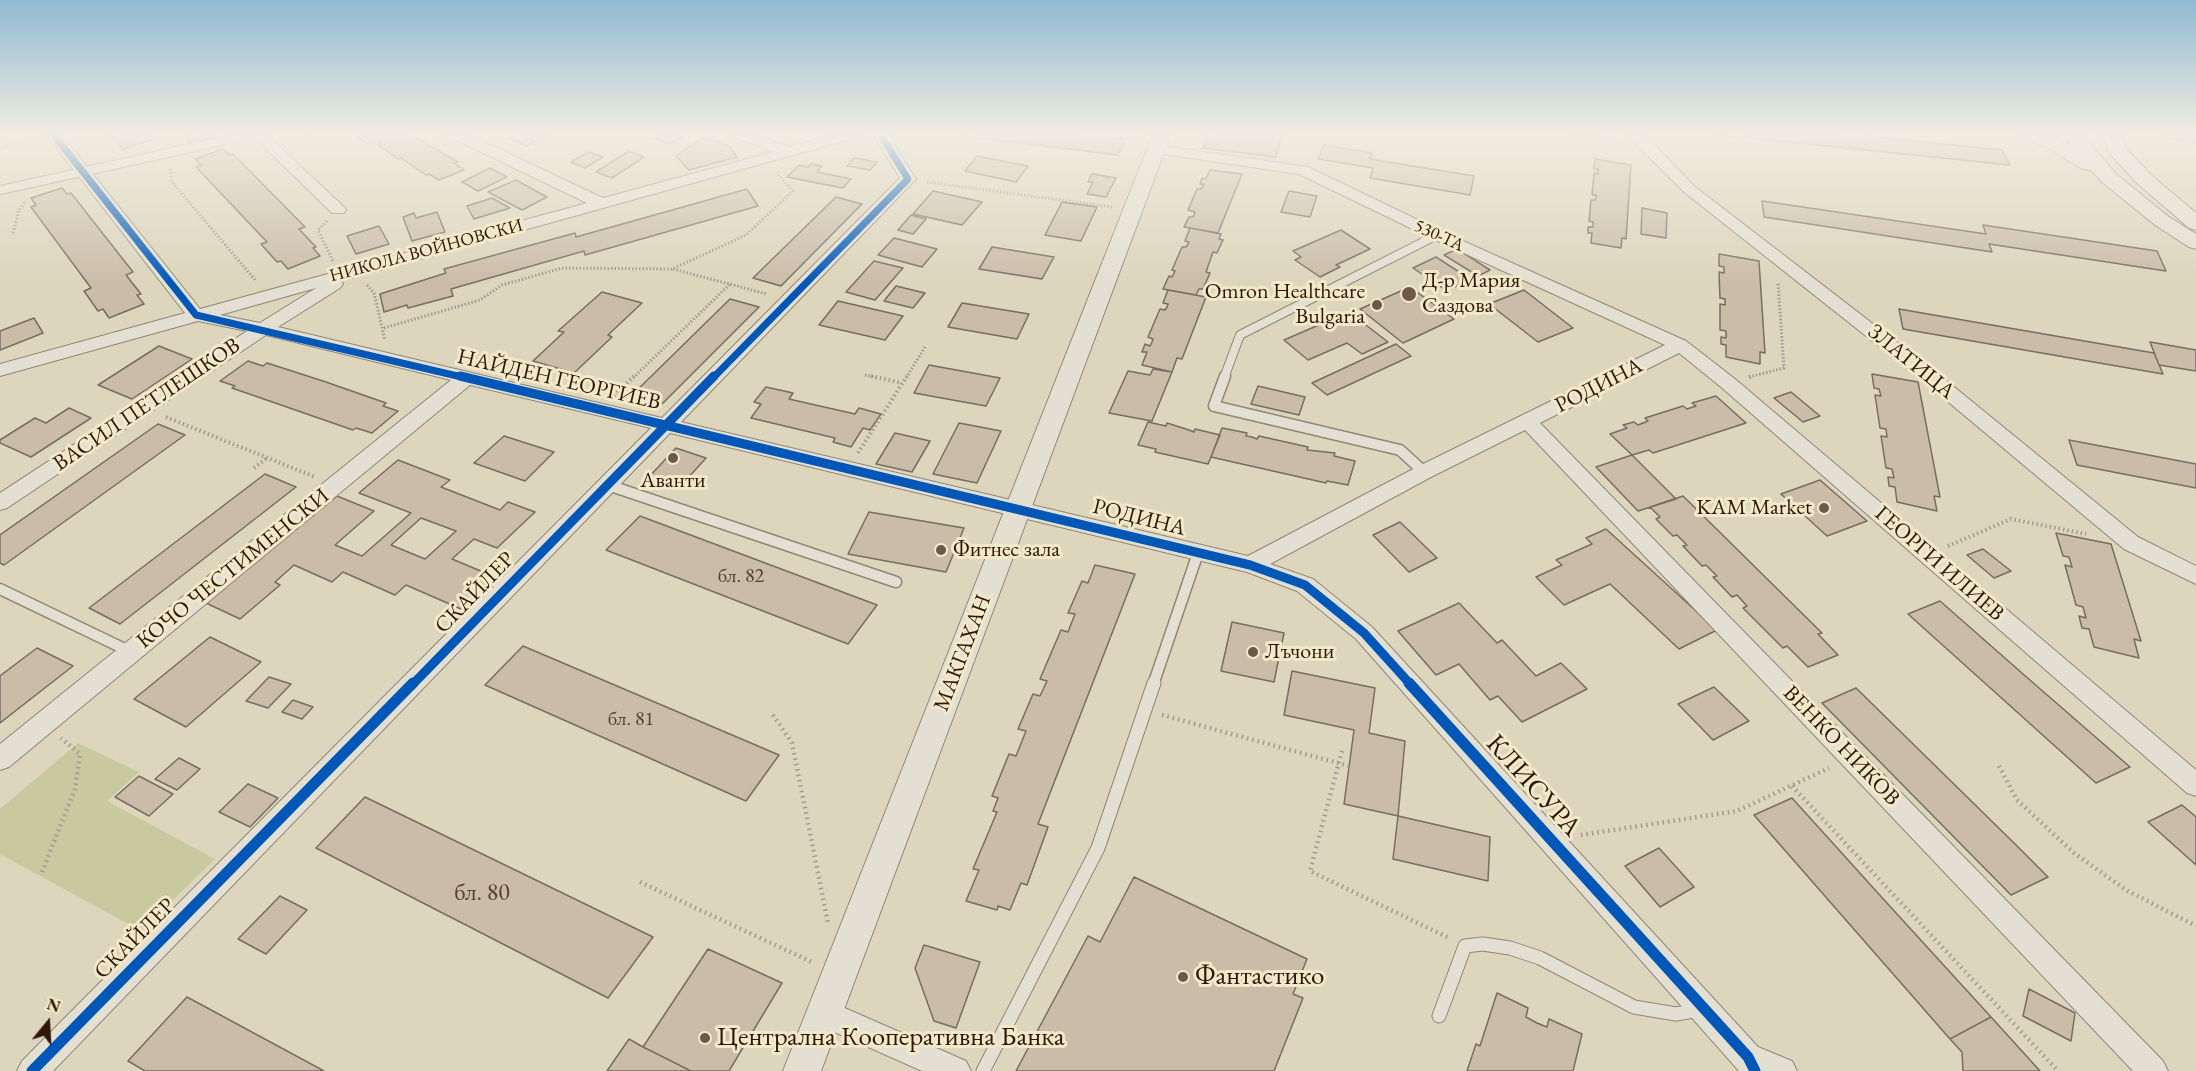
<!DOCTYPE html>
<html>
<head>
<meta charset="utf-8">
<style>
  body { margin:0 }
  #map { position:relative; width:2196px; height:1071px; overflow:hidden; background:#ddd5bc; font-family:"EB Garamond",serif }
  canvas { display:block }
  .north { position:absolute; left:18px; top:993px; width:60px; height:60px; -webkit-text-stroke:4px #f1e9ca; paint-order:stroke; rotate:18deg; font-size:16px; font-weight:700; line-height:24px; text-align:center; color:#2f1608 }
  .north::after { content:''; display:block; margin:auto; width:21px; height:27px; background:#2f1608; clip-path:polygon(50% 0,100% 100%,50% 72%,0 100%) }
</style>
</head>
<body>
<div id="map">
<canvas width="2196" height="1071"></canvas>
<div class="north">N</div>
</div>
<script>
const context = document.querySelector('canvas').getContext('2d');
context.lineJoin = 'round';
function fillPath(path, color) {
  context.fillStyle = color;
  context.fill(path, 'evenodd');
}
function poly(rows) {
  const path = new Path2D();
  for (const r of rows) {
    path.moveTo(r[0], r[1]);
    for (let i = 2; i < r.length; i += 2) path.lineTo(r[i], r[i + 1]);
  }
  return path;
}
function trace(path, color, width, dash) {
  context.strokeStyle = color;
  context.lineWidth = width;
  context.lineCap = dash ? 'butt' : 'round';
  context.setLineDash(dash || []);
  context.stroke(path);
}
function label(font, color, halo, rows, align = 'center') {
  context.font = font + ' "EB Garamond",serif';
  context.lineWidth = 6;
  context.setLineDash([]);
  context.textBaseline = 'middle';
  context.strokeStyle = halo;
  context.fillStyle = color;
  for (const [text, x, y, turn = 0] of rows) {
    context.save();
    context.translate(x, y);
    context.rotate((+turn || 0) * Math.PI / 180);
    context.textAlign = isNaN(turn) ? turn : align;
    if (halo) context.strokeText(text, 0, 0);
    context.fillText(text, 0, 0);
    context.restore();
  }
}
fillPath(poly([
  [78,743,139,772,107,801,215,859,141,931,0,854,0,809]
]), '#c9c9a0');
const building = poly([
  [110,134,157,134,160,137,123,149,110,134],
  [198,134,209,134,210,138,190,143,188,137,198,134],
  [354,134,410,134,458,162,454,163,464,170,439,180,429,174,426,175,401,158,398,159,378,145,381,144,376,141,368,144,354,134],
  [516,134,545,134,547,135,527,146,508,138,516,134],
  [655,134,686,134,670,144,650,137,655,134],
  [967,134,1086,134,1125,139,1118,155,966,136,967,134],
  [1208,134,1282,134,1276,157,1203,148,1208,134],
  [1712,134,1845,134,2002,150,2010,165,1712,134],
  [703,137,729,146,737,157,689,170,676,156,703,137],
  [1324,145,1372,153,1370,159,1474,176,1470,195,1370,178,1373,168,1318,159,1324,145],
  [223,149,229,155,233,154,305,227,299,229,316,247,313,248,320,256,288,269,281,261,277,262,261,244,267,242,196,167,201,165,195,159,223,149],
  [629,151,644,157,612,178,596,172,629,151],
  [589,152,603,157,585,168,571,162,589,152],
  [977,156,1028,166,1016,182,965,171,977,156],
  [854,158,877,162,870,170,847,166,854,158],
  [1595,159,1631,165,1626,239,1622,238,1621,248,1591,243,1592,233,1588,233,1588,227,1593,227,1593,222,1589,221,1591,200,1595,200,1596,198,1596,195,1592,195,1594,173,1598,174,1598,169,1594,169,1595,159],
  [811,164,822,166,817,172,851,179,843,188,787,177,799,165,808,167,811,164],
  [490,168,507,177,478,191,462,182,490,168],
  [1210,170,1242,174,1218,233,1184,227,1189,217,1193,217,1195,212,1188,210,1197,189,1201,189,1204,184,1200,184,1202,178,1206,179,1210,170],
  [1092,174,1116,178,1106,197,1087,194,1093,182,1088,182,1092,174],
  [516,180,547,197,522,210,488,192,516,180],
  [62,188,67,194,71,193,133,272,126,275,141,294,137,295,144,304,109,318,103,309,98,311,84,291,91,288,31,207,36,205,31,198,62,188],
  [747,189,758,206,585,255,584,251,451,289,453,296,408,308,407,305,384,312,380,294,446,273,444,269,575,233,576,237,747,189],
  [933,191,982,202,962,225,913,214,933,191],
  [1289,191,1317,196,1310,217,1281,212,1289,191],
  [836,197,862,204,781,286,753,278,836,197],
  [492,198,510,208,474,219,467,206,492,198],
  [1762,201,1986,234,1983,225,2157,251,2166,271,1989,244,1992,252,1764,217,1762,201],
  [1062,202,1097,207,1081,241,1045,235,1062,202],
  [1642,208,1667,213,1666,238,1641,234,1642,208],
  [437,212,445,232,412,241,403,217,414,213,416,218,437,212],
  [911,215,926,219,913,234,898,230,911,215],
  [379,226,389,244,356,254,347,236,379,226],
  [1190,228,1221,234,1219,239,1223,240,1217,253,1213,252,1206,272,1210,273,1203,289,1199,289,1196,295,1163,289,1169,276,1172,277,1175,271,1172,270,1182,247,1186,247,1188,244,1189,242,1185,241,1190,228],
  [1341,230,1370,249,1336,265,1340,267,1320,277,1295,260,1301,257,1293,251,1341,230],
  [894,238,937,249,922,267,878,255,894,238],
  [992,247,1054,257,1042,279,979,269,992,247],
  [1457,249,1490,270,1478,276,1444,255,1457,249],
  [1719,254,1759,261,1765,353,1760,352,1760,364,1726,357,1726,345,1721,344,1721,337,1726,338,1726,331,1720,330,1720,304,1725,305,1725,299,1720,298,1719,272,1724,273,1724,267,1719,266,1719,254],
  [1436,257,1470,279,1447,291,1413,268,1436,257],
  [874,261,903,268,875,300,846,292,874,261],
  [896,286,925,293,913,308,884,301,896,286],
  [1410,287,1454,319,1403,343,1360,309,1410,287],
  [1168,290,1206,297,1182,359,1177,358,1172,372,1142,365,1147,352,1142,352,1145,344,1150,346,1152,342,1153,339,1148,337,1160,309,1165,310,1167,307,1168,304,1163,303,1168,290],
  [1524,290,1573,328,1538,342,1489,304,1524,290],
  [602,292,642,303,608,335,612,337,574,373,533,361,564,332,558,331,602,292],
  [730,299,759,307,659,407,629,398,730,299],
  [838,301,903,316,885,340,819,325,838,301],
  [962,303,1029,314,1017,339,948,327,962,303],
  [1899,309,2154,353,2163,374,1903,329,1899,309],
  [1349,312,1388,342,1362,354,1347,343,1308,360,1284,340,1349,312],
  [34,318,43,333,0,350,0,331,34,318],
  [2150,342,2196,350,2196,371,2159,365,2150,342],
  [1396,344,1411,356,1327,395,1312,383,1396,344],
  [159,346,192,359,132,399,98,385,159,346],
  [248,361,263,366,267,363,326,382,386,403,383,406,398,411,372,433,356,428,353,430,232,388,235,386,220,381,248,361],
  [929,365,1000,378,986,406,914,393,929,365],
  [1153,369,1172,372,1152,421,1109,413,1128,371,1150,375,1153,369],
  [1872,374,1918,382,1940,497,1934,496,1937,511,1897,502,1895,487,1889,486,1888,477,1894,478,1892,469,1886,468,1881,436,1887,437,1886,429,1880,428,1875,395,1881,396,1879,389,1874,388,1872,374],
  [1258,386,1305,397,1299,415,1251,404,1258,386],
  [766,387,793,393,789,399,855,414,859,408,881,414,870,430,863,428,851,447,833,442,835,438,751,418,761,404,754,402,766,387],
  [1791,392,1820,416,1803,422,1774,398,1791,392],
  [1716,396,1746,423,1653,453,1649,450,1632,455,1610,434,1627,428,1623,425,1634,422,1638,425,1648,421,1645,418,1683,406,1687,409,1696,406,1692,403,1716,396],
  [69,408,91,418,31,457,0,443,0,440,35,418,46,423,69,408],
  [1148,422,1166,426,1167,423,1189,430,1194,432,1195,429,1220,435,1208,464,1155,452,1156,449,1138,445,1148,422],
  [959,423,1001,431,977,483,933,474,959,423],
  [158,424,185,435,4,565,0,563,0,535,158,424],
  [1222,428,1247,433,1246,436,1252,437,1257,439,1259,436,1308,447,1307,450,1335,453,1334,456,1355,461,1348,485,1327,481,1326,483,1211,457,1222,428],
  [895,433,930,441,912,472,876,464,895,433],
  [504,436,554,452,525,481,474,463,504,436],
  [2069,440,2196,464,2196,488,2077,465,2069,440],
  [676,448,706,458,678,489,647,479,676,448],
  [1632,455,1676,499,1638,511,1596,467,1632,455],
  [398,460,450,480,441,487,500,510,508,502,535,512,497,548,474,539,452,559,495,577,461,609,406,585,395,595,343,572,332,582,294,565,275,582,280,585,240,619,206,603,337,496,374,511,335,545,362,556,411,513,359,493,398,460],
  [421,518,456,531,425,559,391,545,421,518],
  [265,474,296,487,120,624,89,608,265,474],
  [1820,480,1867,521,1827,536,1781,494,1820,480],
  [1683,496,1822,633,1818,634,1838,655,1808,667,1787,646,1783,648,1743,608,1747,606,1737,595,1732,597,1713,577,1717,576,1706,565,1702,566,1683,546,1687,545,1677,535,1673,536,1656,519,1660,517,1650,507,1683,496],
  [869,512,964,528,946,572,848,554,869,512],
  [640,516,877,605,848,644,606,550,640,516],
  [1400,522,1437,558,1409,572,1373,535,1400,522],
  [1606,529,1717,630,1679,649,1610,584,1564,605,1536,577,1562,565,1556,560,1592,544,1586,538,1606,529],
  [2056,533,2111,544,2141,641,2134,639,2139,658,2094,647,2089,629,2082,628,2079,616,2086,618,2083,607,2076,605,2065,565,2072,567,2069,557,2063,556,2056,533],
  [1983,549,2011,571,1994,578,1967,555,1983,549],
  [1095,565,1135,574,1038,824,1048,827,1027,885,1021,883,1010,910,998,906,997,910,966,901,979,870,973,869,997,812,993,811,998,798,992,796,1009,754,1016,756,1026,731,1018,729,1033,694,1040,696,1047,681,1040,679,1061,630,1068,632,1075,614,1068,613,1082,581,1088,583,1095,565],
  [1940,601,2031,681,2130,767,2096,783,1908,614,1940,601],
  [1459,603,1497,643,1502,640,1536,676,1561,663,1587,689,1522,722,1498,696,1490,700,1459,664,1436,675,1398,631,1459,603],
  [1232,622,1284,633,1274,682,1221,671,1232,622],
  [210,637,261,662,186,727,134,699,210,637],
  [523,646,779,755,746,801,485,685,523,646],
  [37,648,73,666,0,723,0,676,37,648],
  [1292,671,1375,688,1369,733,1405,741,1398,816,1344,804,1354,730,1284,715,1292,671],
  [269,677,291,684,268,708,246,701,269,677],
  [1714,687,1749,721,1713,740,1678,704,1714,687],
  [1856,688,2015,844,2048,877,2011,895,1822,703,1856,688],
  [293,700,313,707,302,719,282,712,293,700],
  [179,758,200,769,177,790,155,779,179,758],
  [139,776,173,794,149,816,115,797,139,776],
  [248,784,278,798,250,827,219,812,248,784],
  [365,797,653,937,608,998,316,848,365,797],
  [1792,798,1886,902,1991,1017,1950,1039,1754,815,1792,798],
  [2182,805,2196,817,2196,865,2148,822,2182,805],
  [1398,816,1490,837,1488,881,1393,859,1398,816],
  [1659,848,1694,887,1660,907,1625,866,1659,848],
  [1134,877,1307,959,1293,994,1303,998,1274,1071,1016,1071,1088,936,1100,942,1134,877],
  [280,896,307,910,266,954,238,939,280,896],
  [924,945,980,962,956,1028,934,1021,915,968,924,945],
  [708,949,782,983,729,1071,691,1071,643,1047,708,949],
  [2029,989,2075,1013,2071,1041,2023,1016,2029,989],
  [1497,993,1528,1008,1526,1017,1537,1023,1547,1027,1549,1019,1582,1034,1573,1071,1467,1071,1476,1044,1480,1046,1497,993],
  [187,997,324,1071,145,1071,128,1061,187,997],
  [1991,1017,2040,1071,1963,1071,1962,1052,1950,1039,1991,1017],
  [629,1039,643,1047,691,1071,607,1071,629,1039]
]);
fillPath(building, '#cbbca8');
trace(building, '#766e60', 1.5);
const serviceFar2 = poly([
  [0,190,254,134],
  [1224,378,1240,335,1437,235]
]);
const serviceFar1 = poly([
  [1225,376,1214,406,1400,450,1424,472],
  [608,485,896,582],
  [0,589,131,652],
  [1153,685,1198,553]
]);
const service = poly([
  [1439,1016,1465,946,1483,944,1510,948,1540,958,1634,1007,1676,1014,1699,1010],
  [983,1071,1098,848,1154,683]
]);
const minor = poly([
  [46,134,61,134,200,309,587,203,450,137,448,134,467,134,603,198,773,152,734,137,732,134,752,134,789,147,837,134,860,134,858,137,341,281,343,284,340,288,278,327,662,418,900,178,873,134,887,134,916,179,913,182,681,422,1248,556,1417,467,1665,345,1431,238,1299,174,1156,153,1149,149,1156,145,1308,167,1443,232,1686,341,1735,379,2196,770,2196,796,2187,793,1721,387,1679,353,1540,423,2163,1061,2168,1071,2133,1071,1525,430,1431,477,1270,564,1313,579,1372,627,1758,1047,1792,1061,1797,1071,1739,1071,1356,639,1297,591,1247,572,670,433,53,1071,17,1071,22,1061,651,428,470,385,9,767,0,770,0,744,451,380,266,335,7,508,0,510,0,493,247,331,198,321,0,376,0,364,185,313,46,134],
  [316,288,260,323,220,315,316,288],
  [251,134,266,134,344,207,346,210,344,213,332,213,251,134],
  [1630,134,1644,134,1694,186,1942,377,2138,537,2196,566,2196,584,2124,549,1928,385,1684,192,1636,144,1630,134],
  [824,999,966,1061,971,1071,922,1071,814,1023,810,1013,814,1003,824,999]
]);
const tertiary = poly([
  [1153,134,1171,134,821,1071,783,1071,1153,134],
  [2020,134,2046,134,2070,145,2064,134,2082,134,2116,174,2169,217,2196,234,2196,249,2189,247,2155,225,2102,182,2091,170,2082,169,2046,147,2022,138,2020,134],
  [2102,134,2120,134,2126,148,2151,175,2196,213,2196,230,2189,228,2137,183,2110,154,2102,134],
  [2168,134,2196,134,2196,142,2170,138,2168,134]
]);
trace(serviceFar2, '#8f8778', 10);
trace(serviceFar1, '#8f8778', 13);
trace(service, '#8f8778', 15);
trace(minor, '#8f8778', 2);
trace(tertiary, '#8f8778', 2);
trace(poly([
  [1575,134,1619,139],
  [292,143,313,134],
  [0,148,35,137],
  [170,169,172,182,256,281],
  [927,182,1112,207],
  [327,221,318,230,333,261],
  [13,233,19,210,26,201],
  [673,269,767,294],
  [367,285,374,293,385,340],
  [384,328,480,300,502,285,562,268,672,269,746,235,793,191,776,173],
  [865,375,878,378],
  [1749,377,1784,368,1778,283],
  [633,378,730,284],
  [906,378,925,347]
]), '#a19b91', 3, [1.5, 2]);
trace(poly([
  [871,376,902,383],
  [1749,377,1752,376],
  [614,396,634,376],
  [166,417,315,477],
  [858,453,907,376],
  [254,468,267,458],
  [1948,546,2011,519,2086,534]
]), '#a19b91', 4, [1.5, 3]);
trace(poly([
  [773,715,792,743,828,923],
  [1162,715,1349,766],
  [1342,751,1310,871,1449,938],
  [1999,766,2017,800,2074,853,2126,890,2196,926],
  [1792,786,2058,1071],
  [1581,835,1737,811,1829,768],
  [42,872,75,789,80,754,61,738],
  [640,882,814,963]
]), '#a19b91', 4.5, [1.5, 4]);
trace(serviceFar2, '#e3e0d3', 8);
trace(serviceFar1, '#e3e0d3', 10);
trace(service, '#e3e0d3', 13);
fillPath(minor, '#e3e0d3');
fillPath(tertiary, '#e3e0d3');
trace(poly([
  [53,134,196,315,466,378],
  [713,378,908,179,880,134]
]), '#0057b8', 7);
trace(poly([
  [460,376,1250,565,1305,585,1364,633,1411,685],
  [412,685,714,376]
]), '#0057b8', 9);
trace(poly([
  [1409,683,1748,1057,1755,1071],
  [32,1071,413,683]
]), '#0057b8', 11);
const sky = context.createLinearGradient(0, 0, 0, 284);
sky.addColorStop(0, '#90bad2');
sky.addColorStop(0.47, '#f0ece1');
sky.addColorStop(1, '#f0ece100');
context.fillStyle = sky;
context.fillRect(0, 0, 2196, 284);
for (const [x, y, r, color] of [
  [1409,294,8,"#6c5947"],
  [1377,305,6,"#6c5947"],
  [673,458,6,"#6c5947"],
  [1824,508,6,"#6c5947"],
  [941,550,6,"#6c5947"],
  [1253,652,6,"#6c5947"],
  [1183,977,6,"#6c5947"],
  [705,1038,6,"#6c5947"]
]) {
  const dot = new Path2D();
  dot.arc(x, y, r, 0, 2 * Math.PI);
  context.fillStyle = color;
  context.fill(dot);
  trace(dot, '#f1e9ca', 2);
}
label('18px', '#2f1608', '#f1e9ca', [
  ["530-ТА",1439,236,25],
  ["НИКОЛА ВОЙНОВСКИ",426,251,-15]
]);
label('20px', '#564030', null, [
  ["бл. 82",741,577],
  ["бл. 81",631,720]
]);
label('22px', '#2f1608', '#f1e9ca', [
  ["Д-р Мария",1422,281],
  ["Саздова",1422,306],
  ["Omron Healthcare",1365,292,"right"],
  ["Bulgaria",1365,317,"right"],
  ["Аванти",673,481,"center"],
  ["KAM Market",1812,508,"right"],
  ["Фитнес зала",953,550],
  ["Лъчони",1265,652]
], 'left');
label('22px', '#2f1608', '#f1e9ca', [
  ["ЗЛАТИЦА",1911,362,39],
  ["НАЙДЕН ГЕОРГИЕВ",559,380,13],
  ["РОДИНА",1599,386,-27],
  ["ВАСИЛ ПЕТЛЕШКОВ",147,405,-34],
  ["РОДИНА",1139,518,14],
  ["ГЕОРГИ ИЛИЕВ",1939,564,41],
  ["КОЧО ЧЕСТИМЕНСКИ",233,569,-39],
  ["СКАЙЛЕР",475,593,-46],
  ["МАКГАХАН",963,653,-69],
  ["ВЕНКО НИКОВ",1841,746,46],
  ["СКАЙЛЕР",135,939,-45]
]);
label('24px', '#564030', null, [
  ["бл. 80",482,893]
]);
label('27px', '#2f1608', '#f1e9ca', [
  ["КЛИСУРА",1533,786,48]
]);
label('27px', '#2f1608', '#f1e9ca', [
  ["Фантастико",1195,977],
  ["Централна Кооперативна Банка",717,1038]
], 'left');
</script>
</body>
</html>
